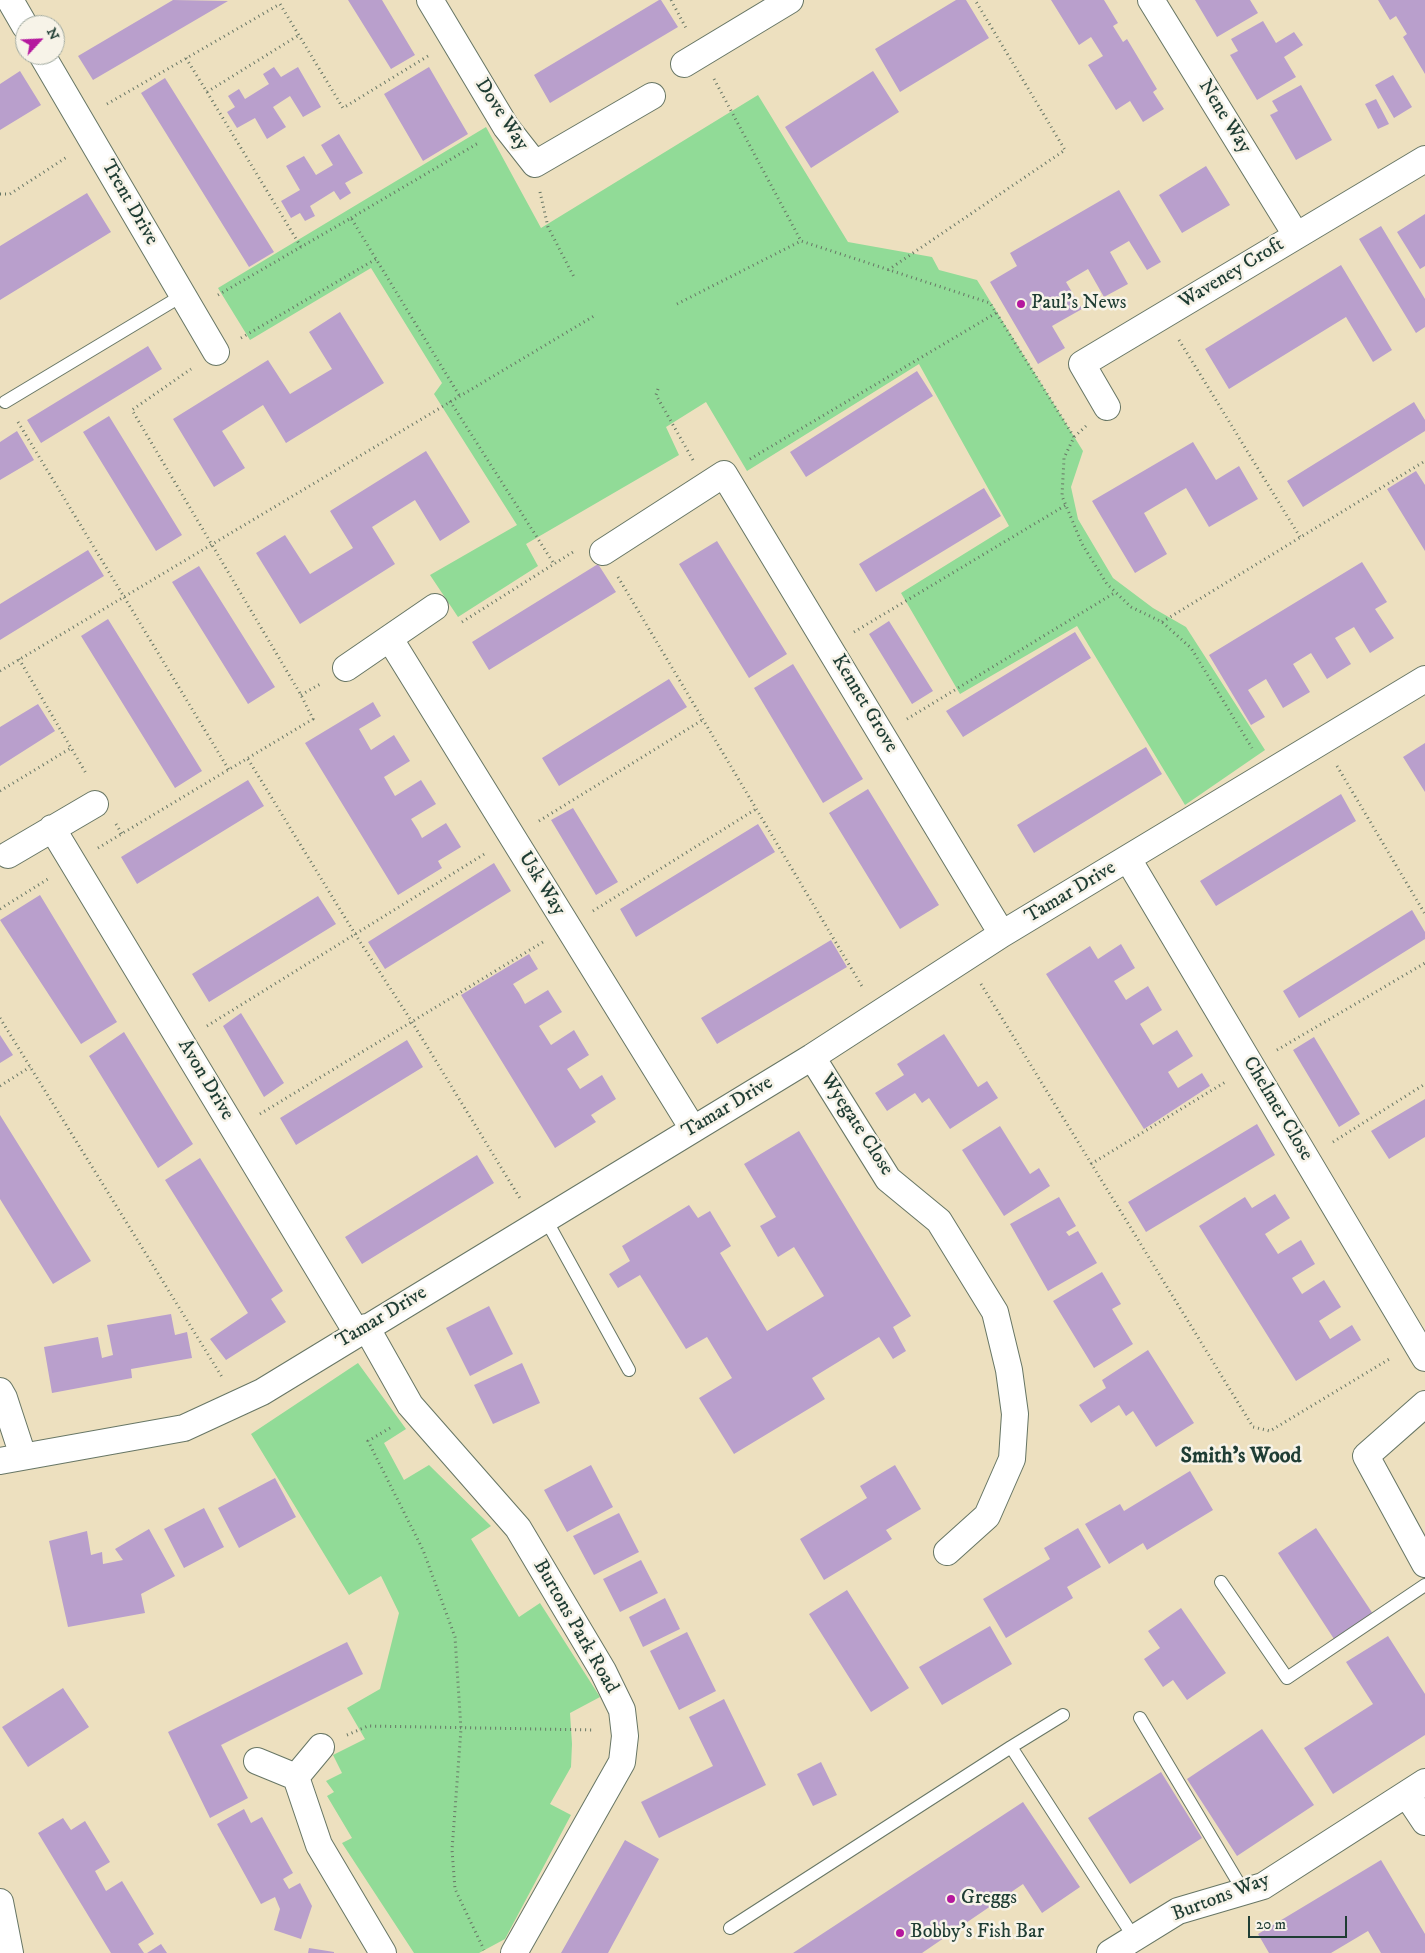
<!DOCTYPE html>
<html>
<head>
<meta charset="utf-8">
<style>
  body { margin:0 }
  #map { position:relative; width:1425px; height:1953px; overflow:hidden; background:#ede0bf; font-family:"IM FELL DW Pica",serif }
  canvas { display:block }
  .north { position:absolute; left:15px; top:15px; width:50px; height:50px; box-sizing:border-box; background:#f7f3e8; border:1px solid #a1aaa0; border-radius:50%; rotate:65deg; font-size:14px; font-weight:700; line-height:20px; text-align:center; color:#1f3d34 }
  .north::after { content:''; display:block; margin:auto; width:18px; height:22px; background:#b5179e; clip-path:polygon(50% 0,100% 100%,50% 72%,0 100%) }
  .scale { position:absolute; left:1248px; top:1916px; width:99px; height:22px; box-sizing:border-box; border:2px solid #1f3d34; border-top:0; padding-left:6px; font-size:15px; line-height:18px; white-space:nowrap; color:#1f3d34; -webkit-text-stroke:4px #f7f3e8; paint-order:stroke }
</style>
</head>
<body>
<div id="map">
<canvas width="1425" height="1953"></canvas>
<div class="north">N</div>
<div class="scale">20 m</div>
</div>
<script>
const context = document.querySelector('canvas').getContext('2d');
context.lineJoin = 'round';
function fillPath(path, color) {
  context.fillStyle = color;
  context.fill(path, 'evenodd');
}
function poly(rows) {
  const path = new Path2D();
  for (const r of rows) {
    path.moveTo(r[0], r[1]);
    for (let i = 2; i < r.length; i += 2) path.lineTo(r[i], r[i + 1]);
  }
  return path;
}
function trace(path, color, width, dash) {
  context.strokeStyle = color;
  context.lineWidth = width;
  context.lineCap = dash ? 'butt' : 'round';
  context.setLineDash(dash || []);
  context.stroke(path);
}
function label(font, color, halo, rows, align = 'center') {
  context.font = font + ' "IM FELL DW Pica",serif';
  context.lineWidth = 5;
  context.setLineDash([]);
  context.textBaseline = 'middle';
  context.strokeStyle = halo;
  context.fillStyle = color;
  for (const [text, x, y, turn = 0] of rows) {
    context.save();
    context.translate(x, y);
    context.rotate((+turn || 0) * Math.PI / 180);
    context.textAlign = isNaN(turn) ? turn : align;
    if (halo) context.strokeText(text, 0, 0);
    context.fillText(text, 0, 0);
    context.restore();
  }
}
fillPath(poly([
  [758,95,848,242,932,257,939,270,977,280,1083,451,1071,487,1078,519,1113,578,1153,608,1186,627,1265,750,1185,805,1077,626,960,694,901,593,1009,526,919,364,747,471,706,402,666,427,679,455,526,544,538,566,458,617,430,575,517,525,434,394,442,383,371,268,250,340,218,288,486,127,541,228],
  [358,1363,406,1429,384,1443,404,1480,429,1465,491,1526,471,1539,519,1617,540,1603,600,1697,570,1713,572,1744,571,1767,550,1804,571,1815,505,1939,479,1953,414,1953,342,1843,352,1838,327,1796,334,1792,326,1781,342,1773,333,1755,365,1739,347,1708,380,1689,399,1613,381,1576,349,1595,251,1434]
]), '#91db97');
fillPath(poly([
  [173,0,228,1,93,80,78,56],
  [348,0,382,0,415,55,391,69],
  [659,0,661,0,678,27,550,103,534,75],
  [956,0,966,0,989,38,900,92,875,49],
  [1051,0,1104,0,1118,23,1113,26,1123,42,1127,39,1157,89,1153,92,1164,109,1143,122,1130,101,1116,110,1088,65,1103,56,1091,37,1079,45],
  [1195,0,1250,0,1258,13,1217,37],
  [1378,0,1425,0,1425,74,1403,37,1407,34,1396,16,1390,20],
  [1263,21,1276,43,1294,32,1303,45,1284,57,1296,77,1257,100,1230,55,1238,51,1231,39],
  [274,67,281,77,298,67,321,107,303,117,290,96,273,107,286,127,267,139,255,118,237,128,227,112,235,107,228,96,239,89,245,99,269,84,263,74],
  [429,67,468,134,423,161,384,94],
  [20,71,41,105,0,130,0,84],
  [873,71,899,112,811,168,785,127],
  [1393,75,1412,107,1394,118,1375,85],
  [165,78,274,252,249,267,141,93],
  [1301,85,1332,140,1296,160,1270,115,1278,111,1272,101],
  [1376,99,1389,124,1378,129,1365,104],
  [339,134,363,173,345,183,351,193,340,200,334,191,310,206,315,216,305,221,300,213,291,218,281,201,300,190,286,166,304,156,316,175,333,165,321,145],
  [1206,166,1230,205,1182,233,1159,195],
  [1119,190,1161,262,1147,270,1129,241,1110,252,1128,284,1104,297,1088,269,1066,282,1082,309,1052,326,1065,348,1038,364,990,282,1017,266,1010,253],
  [87,193,111,232,0,300,0,246],
  [1425,214,1425,266,1420,269,1397,232],
  [1381,226,1425,299,1425,327,1416,333,1359,239],
  [1341,265,1392,350,1373,362,1346,317,1229,389,1205,349],
  [340,312,384,383,286,443,263,405,222,431,245,468,214,487,173,419,268,360,290,394,332,369,309,332],
  [148,346,162,369,41,443,27,420],
  [917,371,933,396,806,477,790,452],
  [1414,402,1425,420,1425,431,1303,507,1287,481],
  [109,416,182,535,156,551,83,432],
  [17,431,34,460,0,480,0,442],
  [1193,442,1216,480,1239,466,1258,499,1209,527,1186,488,1144,513,1167,554,1135,573,1092,501],
  [426,451,470,522,440,541,415,500,372,527,395,564,300,624,256,553,285,535,310,574,353,548,330,511],
  [1416,471,1425,485,1425,551,1387,489],
  [984,488,1001,516,876,592,859,564],
  [717,541,787,654,749,678,679,564],
  [88,550,104,576,0,640,0,604],
  [1362,562,1387,602,1375,609,1394,638,1370,653,1354,627,1335,638,1351,664,1327,679,1311,653,1293,664,1310,692,1283,708,1266,679,1248,690,1265,717,1251,725,1209,655],
  [598,564,616,592,489,670,472,642],
  [199,566,275,687,248,704,172,582],
  [108,619,202,771,175,788,81,636],
  [889,621,933,691,912,704,869,634],
  [1075,632,1091,658,963,737,946,711],
  [793,664,863,779,823,803,754,688],
  [669,679,687,707,559,786,542,758],
  [373,702,381,716,359,729,371,750,394,735,410,761,384,777,395,796,421,780,436,804,411,819,418,830,422,838,446,823,461,847,438,861,442,868,398,895,305,743],
  [38,704,55,731,0,766,0,727],
  [1425,743,1425,792,1403,757],
  [1146,747,1162,774,1034,853,1017,825],
  [248,780,264,806,137,884,121,857],
  [868,789,939,905,900,929,829,813],
  [1341,794,1356,821,1216,906,1200,881],
  [573,808,618,882,596,895,551,820],
  [758,824,775,852,636,937,620,909],
  [494,863,511,891,385,969,368,942],
  [40,895,117,1022,81,1044,0,920],
  [318,896,336,924,209,1002,192,974],
  [1412,910,1425,932,1425,939,1299,1018,1283,991],
  [831,940,847,967,717,1044,701,1018],
  [1121,944,1135,968,1114,981,1126,1000,1148,986,1162,1010,1140,1024,1153,1045,1177,1030,1193,1056,1168,1072,1178,1088,1202,1073,1210,1086,1144,1129,1046,974,1090,946,1098,959],
  [529,954,538,969,513,984,519,993,525,1004,548,990,562,1012,539,1026,551,1045,574,1030,589,1055,567,1069,573,1078,580,1089,602,1075,616,1099,591,1115,596,1122,555,1148,461,995],
  [241,1013,284,1083,264,1097,223,1026],
  [124,1032,193,1144,158,1168,89,1056],
  [944,1034,978,1087,987,1081,998,1098,950,1129,929,1098,922,1103,915,1093,887,1111,875,1093,904,1075,897,1064],
  [0,1035,13,1055,0,1063],
  [1314,1037,1360,1114,1339,1127,1293,1050],
  [407,1040,423,1067,296,1145,280,1118],
  [1425,1099,1425,1137,1389,1159,1371,1131],
  [0,1115,91,1261,53,1284,0,1199],
  [1257,1124,1275,1155,1146,1232,1128,1202],
  [1000,1126,1030,1174,1039,1168,1050,1186,1004,1216,962,1150],
  [799,1131,911,1316,893,1327,906,1351,893,1359,879,1337,812,1378,825,1399,734,1454,699,1398,732,1378,707,1337,686,1349,640,1275,618,1288,609,1274,630,1261,622,1246,689,1205,698,1218,710,1211,731,1246,720,1253,767,1331,824,1296,794,1247,778,1257,760,1226,776,1217,744,1164],
  [477,1155,494,1183,362,1264,345,1237],
  [200,1158,283,1291,271,1299,286,1322,226,1360,210,1339,248,1313,165,1180],
  [1275,1194,1290,1218,1265,1234,1278,1254,1301,1240,1315,1264,1292,1278,1302,1294,1324,1280,1341,1307,1319,1321,1330,1339,1352,1325,1361,1340,1296,1381,1199,1226,1245,1197,1252,1208],
  [1059,1197,1076,1226,1066,1232,1069,1236,1078,1231,1097,1263,1048,1291,1010,1224],
  [1102,1272,1121,1304,1112,1309,1133,1344,1094,1368,1053,1301],
  [489,1306,513,1354,470,1376,446,1328],
  [171,1314,175,1335,187,1332,192,1358,131,1369,132,1378,52,1393,44,1347,98,1337,102,1358,113,1355,107,1325],
  [1148,1350,1194,1423,1156,1447,1133,1411,1126,1416,1119,1405,1091,1423,1079,1405,1106,1388,1102,1380],
  [522,1363,540,1403,493,1424,474,1385],
  [591,1465,613,1507,567,1532,544,1490],
  [895,1465,921,1509,886,1530,892,1539,824,1580,800,1539,867,1498,860,1486],
  [1190,1471,1213,1510,1147,1550,1143,1543,1109,1564,1085,1524,1120,1504,1124,1511],
  [275,1478,296,1517,239,1548,218,1508],
  [204,1508,224,1547,184,1568,164,1529],
  [619,1513,639,1552,594,1575,573,1536],
  [1078,1528,1101,1567,1067,1587,1073,1598,1006,1638,983,1599,1050,1559,1044,1548],
  [1316,1528,1373,1614,1334,1639,1278,1553],
  [149,1529,175,1576,141,1594,145,1613,68,1627,49,1541,87,1531,91,1555,102,1552,103,1564,123,1560,115,1549],
  [641,1560,658,1593,620,1612,603,1579],
  [847,1590,909,1688,871,1712,809,1614],
  [665,1598,680,1629,643,1647,629,1617],
  [1181,1608,1226,1673,1187,1700,1173,1680,1163,1687,1144,1659,1160,1648,1148,1631],
  [990,1626,1012,1664,942,1705,919,1667],
  [687,1632,716,1691,679,1710,650,1651],
  [1388,1636,1425,1694,1425,1735,1333,1794,1304,1748,1373,1704,1346,1662],
  [347,1642,363,1674,221,1745,248,1798,210,1818,168,1732],
  [63,1688,89,1727,28,1767,2,1727],
  [724,1699,766,1785,659,1838,641,1802,713,1766,689,1717],
  [1262,1729,1314,1805,1237,1856,1187,1779],
  [821,1762,837,1795,813,1806,797,1774],
  [1161,1772,1202,1838,1130,1884,1088,1818],
  [1023,1802,1080,1887,1042,1913,1023,1884,922,1953,793,1953],
  [244,1809,251,1823,262,1817,293,1873,283,1879,289,1889,300,1883,312,1906,301,1939,274,1930,280,1909,275,1897,261,1904,217,1824],
  [63,1818,71,1830,85,1821,110,1862,95,1871,106,1891,122,1881,154,1934,138,1944,144,1953,111,1953,38,1833],
  [625,1840,659,1859,608,1953,561,1953],
  [1381,1860,1425,1934,1425,1953,1381,1953,1368,1931,1331,1953,1269,1953,1258,1934],
  [161,1944,167,1953,147,1953],
  [309,1948,334,1952,334,1953,308,1953]
]), '#b99fcc');
const lane = poly([
  [5,402,183,295],
  [545,1218,629,1370],
  [1221,1582,1287,1678,1425,1585],
  [1140,1718,1244,1892],
  [1011,1747,1063,1715],
  [730,1928,1011,1747,1135,1939]
]);
const street = poly([
  [10,0,25,26],
  [430,0,506,127,535,164,652,96],
  [1151,0,1296,235],
  [42,55,216,352],
  [684,64,790,0],
  [1107,407,1082,364,1425,159],
  [603,552,724,474,1002,934],
  [390,639,693,1129],
  [346,668,435,607],
  [52,828,357,1333],
  [8,855,95,804],
  [1128,859,1425,1358],
  [812,1057,888,1179,939,1221,995,1312,1009,1370,1015,1414,1012,1459,987,1516,947,1552],
  [366,1327,410,1405,518,1528,603,1671,622,1710,625,1736,622,1762,514,1953],
  [0,1391,4,1398,23,1456],
  [1425,1404,1366,1456,1425,1564],
  [0,1461,184,1428,262,1392,812,1057,1002,934,1425,679],
  [257,1761,296,1777,321,1747],
  [296,1777,319,1845,383,1953],
  [1407,1795,1425,1822],
  [0,1902,10,1953],
  [1110,1953,1178,1911,1263,1886,1425,1782]
]);
trace(lane, '#677665', 14);
trace(street, '#677665', 28);
trace(poly([
  [671,0,686,28],
  [186,58,207,92,299,35],
  [714,79,801,241],
  [207,92,301,247],
  [107,104,280,4,343,108,428,56],
  [540,192,548,227,575,279],
  [0,194,10,194,67,157],
  [351,218,480,142],
  [888,270,1065,150,975,0],
  [218,295,351,218,459,395],
  [677,304,801,241,990,303,1074,437],
  [241,338,376,259],
  [1179,340,1300,537],
  [658,389,656,395,693,460],
  [450,401,554,564],
  [18,422,229,770],
  [1086,426,1074,437,1064,458,1062,496,1082,544,1107,584,1131,607,1162,622,1191,648,1252,748],
  [750,459,996,313],
  [618,577,863,988],
  [462,622,573,552],
  [1162,622,1425,461],
  [854,632,1066,505],
  [19,659,87,775],
  [0,671,594,316],
  [301,695,322,683],
  [907,719,1116,592],
  [248,759,355,934,412,1022,521,1200],
  [1337,766,1425,914],
  [0,791,71,748],
  [539,821,704,719],
  [116,824,122,834],
  [98,848,313,719,301,695,132,410,191,369],
  [0,909,48,879],
  [593,911,756,809],
  [981,984,1253,1427,1270,1431,1391,1358],
  [0,1018,222,1377],
  [207,1026,486,853],
  [1277,1050,1425,963],
  [0,1086,30,1067],
  [260,1114,543,942],
  [1333,1142,1425,1084],
  [1091,1164,1227,1081],
  [390,1428,368,1441,423,1550,455,1637,461,1729,452,1850,455,1889,484,1950],
  [347,1735,368,1726,594,1730]
]), '#677665', 3, [1, 4]);
trace(lane, '#fff', 12);
trace(street, '#fff', 26);
for (const [x, y, r, color] of [
  [1021,304,5,"#b5179e"],
  [951,1899,5,"#b5179e"],
  [900,1933,5,"#b5179e"]
]) {
  const dot = new Path2D();
  dot.arc(x, y, r, 0, 2 * Math.PI);
  context.fillStyle = color;
  context.fill(dot);
  trace(dot, '#f7f3e8', 2);
}
label('20px', '#1f3d34', '#f7f3e8', [
  ["Dove Way",501,115,57],
  ["Nene Way",1224,117,58],
  ["Trent Drive",129,203,60],
  ["Waveney Croft",1232,274,-31],
  ["Kennet Grove",864,704,59],
  ["Usk Way",541,884,58],
  ["Tamar Drive",1071,893,-31],
  ["Avon Drive",205,1080,59],
  ["Tamar Drive",728,1108,-31],
  ["Chelmer Close",1277,1109,59],
  ["Wyegate Close",856,1125,57],
  ["Tamar Drive",382,1318,-31],
  ["Burtons Park Road",575,1627,60],
  ["Burtons Way",1221,1898,-21]
]);
label('20px', '#1f3d34', '#f7f3e8', [
  ["Paul’s News",1031,304],
  ["Greggs",961,1899],
  ["Bobby’s Fish Bar",910,1933]
], 'left');
label('bold 22px', '#1f3d34', '#f7f3e8', [
  ["Smith's Wood",1241,1457]
]);
</script>
</body>
</html>
